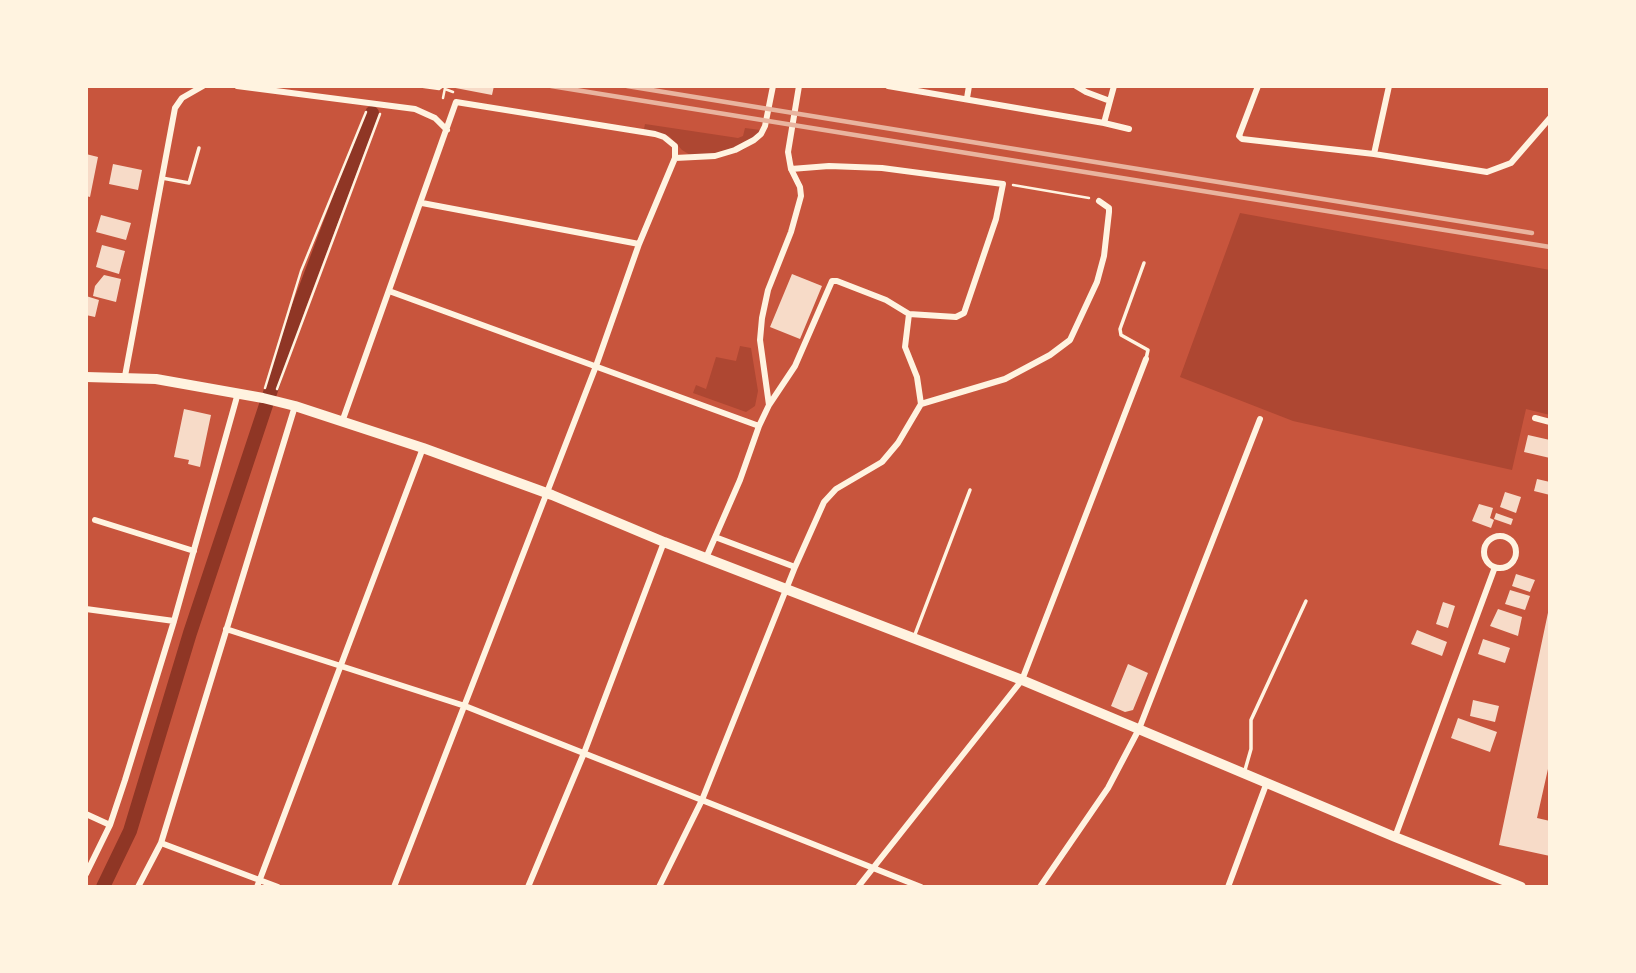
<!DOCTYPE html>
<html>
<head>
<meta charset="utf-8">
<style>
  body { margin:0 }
  #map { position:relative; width:1636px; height:973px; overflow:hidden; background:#c8553d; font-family:"Asap Condensed",sans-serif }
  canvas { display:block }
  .frame { position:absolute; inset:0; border:88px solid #fff3e0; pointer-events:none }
</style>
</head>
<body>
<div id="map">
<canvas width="1636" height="973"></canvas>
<div class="frame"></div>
</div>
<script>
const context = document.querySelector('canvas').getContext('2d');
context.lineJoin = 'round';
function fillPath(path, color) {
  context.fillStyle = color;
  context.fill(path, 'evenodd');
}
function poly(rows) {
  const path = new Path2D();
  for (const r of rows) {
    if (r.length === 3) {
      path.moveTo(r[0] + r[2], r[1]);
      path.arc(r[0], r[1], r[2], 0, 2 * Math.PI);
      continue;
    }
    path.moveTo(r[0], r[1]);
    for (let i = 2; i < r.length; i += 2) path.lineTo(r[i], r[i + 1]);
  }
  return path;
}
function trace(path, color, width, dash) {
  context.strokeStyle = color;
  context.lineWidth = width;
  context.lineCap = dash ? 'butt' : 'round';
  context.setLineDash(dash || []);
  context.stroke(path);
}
fillPath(poly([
  [645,124,738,138,743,136,745,128,760,130,758,138,743,150,721,155,692,156,682,150,669,136,644,129],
  [1240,213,1550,270,1550,415,1526,409,1512,470,1293,421,1180,377],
  [740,346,751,348,758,391,755,406,746,412,693,393,696,385,706,389,716,357,736,361]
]), '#ae4732');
trace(poly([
  [103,887,130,831,190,633,299,306,372,113]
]), '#8f3625', 14);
fillPath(poly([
  [445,86,494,86,492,95],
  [86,154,98,157,90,197,86,196],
  [113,164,142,170,138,190,109,184],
  [101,215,131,223,126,240,96,232],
  [102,245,125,251,119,274,96,267],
  [792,274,822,286,800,339,770,327],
  [104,275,121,279,116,302,93,296,95,286],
  [86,296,99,300,95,317,86,315],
  [184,409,211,415,200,467,188,464,189,460,174,457],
  [1528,435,1550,440,1550,458,1524,452],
  [1537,479,1550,482,1550,495,1534,491],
  [1505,492,1521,497,1516,513,1500,507],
  [1479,504,1493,508,1490,518,1494,520,1491,528,1472,521],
  [1496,513,1513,519,1511,525,1494,519],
  [1516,574,1535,580,1530,592,1512,586],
  [1510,590,1530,596,1525,610,1505,604],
  [1443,602,1455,606,1448,628,1436,624],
  [1549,608,1550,760,1537,818,1550,821,1550,856,1499,845],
  [1498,609,1522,617,1518,636,1490,626],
  [1417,630,1447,642,1442,656,1411,644],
  [1483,639,1510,648,1505,663,1478,654],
  [1128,664,1148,673,1133,710,1125,712,1111,706],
  [1473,700,1499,706,1495,722,1470,716],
  [1458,718,1497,732,1490,752,1451,738]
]), '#f7dbc8');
trace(poly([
  [417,86,439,89,443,86],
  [445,89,453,92],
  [443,98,445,88],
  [1013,185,1089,198],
  [265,388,301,271,366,112],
  [277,389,380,114]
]), '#fff3e0', 2.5);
trace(poly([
  [162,178,189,183,199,148],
  [1144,263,1120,329,1121,335,1148,350,1146,359],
  [914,637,970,490],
  [1245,770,1251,749,1251,720,1306,601]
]), '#fff3e0', 3.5);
trace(poly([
  [237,86,415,109,435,118,447,130],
  [888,86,1104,123,1129,129],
  [1076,86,1086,92,1110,101],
  [1258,86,1239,136,1242,139,1374,154,1487,172,1511,163,1550,118],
  [967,98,969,86],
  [1104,123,1114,86],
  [1374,154,1389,86],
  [791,169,829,166,882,168,1003,184,996,219,964,313,956,317,909,314],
  [422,203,639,244],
  [389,291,759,426],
  [125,376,175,108,182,98,203,86],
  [921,404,1005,379,1050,355,1070,340,1097,282,1104,256,1109,212,1109,208,1099,201],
  [769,405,760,340,762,318,768,290,791,232,801,196,800,187,791,169,788,152,799,86],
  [1535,418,1550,422],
  [342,422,456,102,655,134,664,137,675,146,675,158],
  [95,520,194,551],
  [1500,552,16],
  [715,537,795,567],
  [706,558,740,480,759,426,769,405,795,366,832,281,837,281,886,300,909,314],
  [86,609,174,621],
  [226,629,465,706,921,887],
  [86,814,110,825],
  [1395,837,1495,567],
  [161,843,278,887],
  [86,874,110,825,125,780,174,621,238,393],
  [138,887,161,843,295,406],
  [257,887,423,448],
  [394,887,596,366,639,244,675,158,715,156,735,150,754,140,761,134,765,126,773,86],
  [528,887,584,753,664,542],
  [659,887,702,800,795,567,824,502,836,489,882,462,898,443,921,404,917,377,905,347,909,314],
  [858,887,1022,680,1146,359],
  [1040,887,1108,788,1139,729,1260,419],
  [1228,887,1267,782]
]), '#fff3e0', 6);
trace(poly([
  [86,377,156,379,263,398,295,406,423,448,552,495,664,542,1022,680,1395,837,1521,887]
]), '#fff3e0', 10);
trace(poly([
  [551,86,1550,247],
  [627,86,1532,233]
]), '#e9b49f', 4.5);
</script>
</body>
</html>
